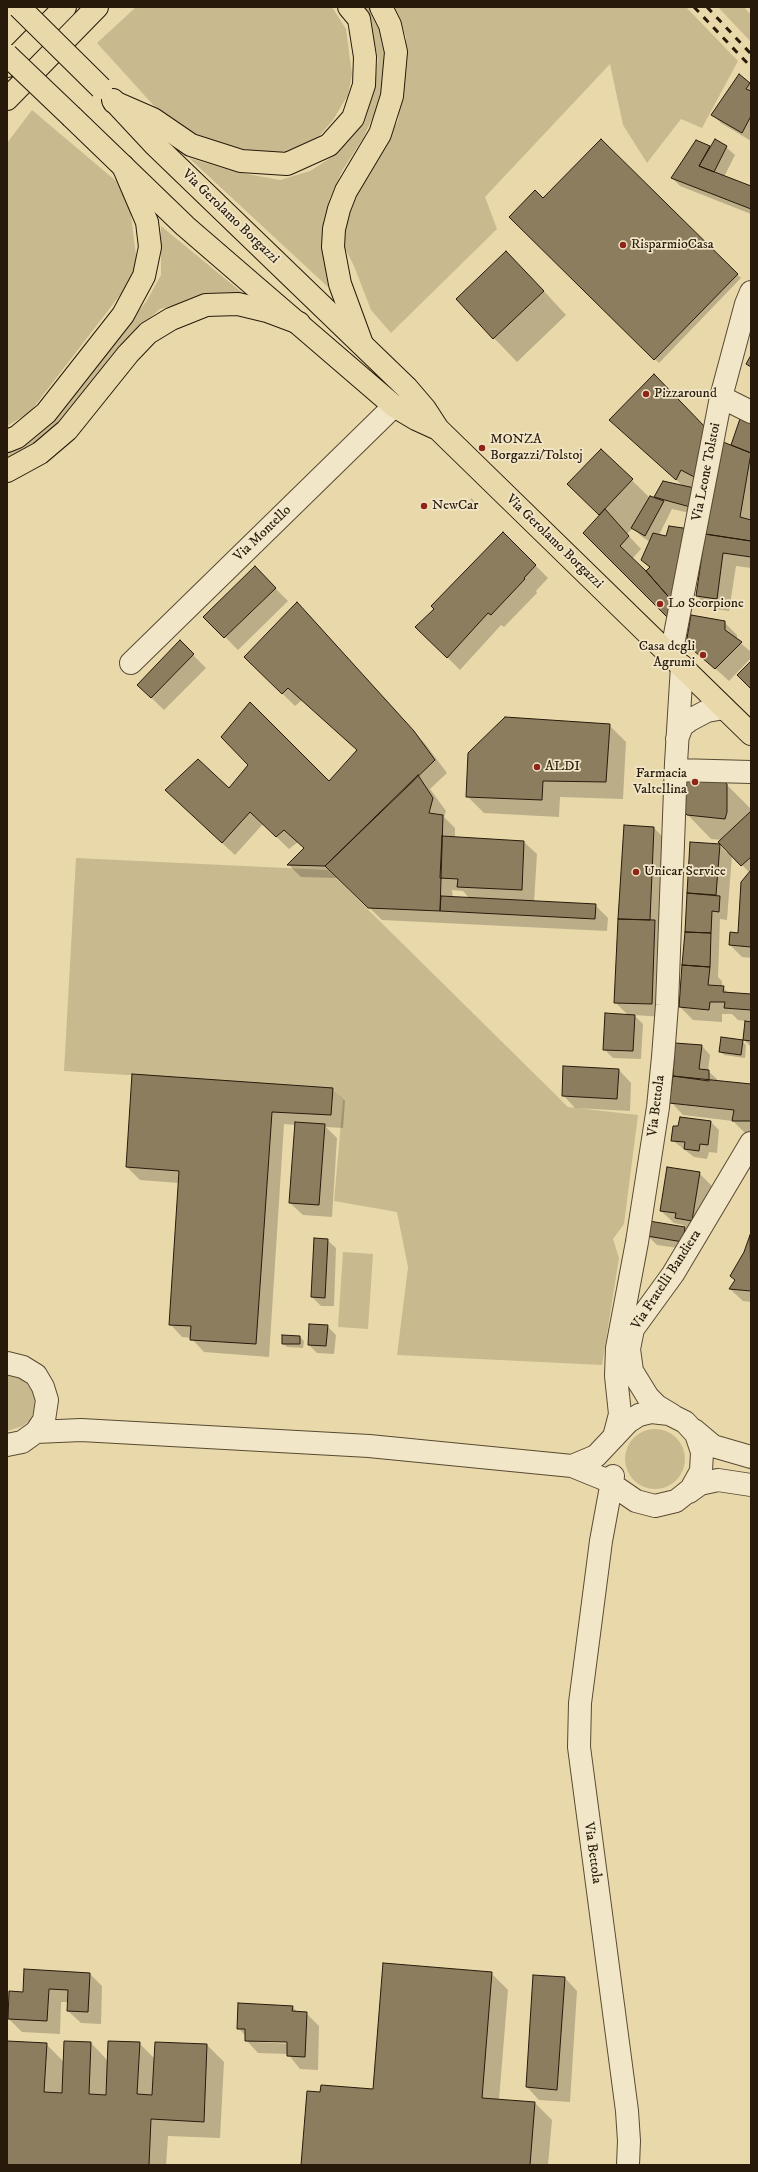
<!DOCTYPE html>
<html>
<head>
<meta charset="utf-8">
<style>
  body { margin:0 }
  #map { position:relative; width:758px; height:2172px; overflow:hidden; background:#e9d9aa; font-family:"IM FELL DW Pica",serif }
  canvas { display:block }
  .frame { position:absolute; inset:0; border:8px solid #271a0b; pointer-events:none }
</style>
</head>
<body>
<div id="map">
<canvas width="758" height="2172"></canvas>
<div class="frame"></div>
</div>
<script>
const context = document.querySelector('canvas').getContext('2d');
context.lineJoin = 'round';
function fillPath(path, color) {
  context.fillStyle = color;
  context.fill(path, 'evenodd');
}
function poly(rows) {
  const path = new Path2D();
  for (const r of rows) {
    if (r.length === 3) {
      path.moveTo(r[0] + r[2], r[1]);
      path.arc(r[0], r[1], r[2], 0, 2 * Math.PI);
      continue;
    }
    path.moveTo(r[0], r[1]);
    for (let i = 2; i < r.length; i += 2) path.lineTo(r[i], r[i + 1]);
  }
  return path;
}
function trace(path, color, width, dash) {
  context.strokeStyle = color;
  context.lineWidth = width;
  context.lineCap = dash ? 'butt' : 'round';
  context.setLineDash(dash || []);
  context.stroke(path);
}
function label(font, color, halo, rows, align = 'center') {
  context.font = font + ' "IM FELL DW Pica",serif';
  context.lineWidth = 3.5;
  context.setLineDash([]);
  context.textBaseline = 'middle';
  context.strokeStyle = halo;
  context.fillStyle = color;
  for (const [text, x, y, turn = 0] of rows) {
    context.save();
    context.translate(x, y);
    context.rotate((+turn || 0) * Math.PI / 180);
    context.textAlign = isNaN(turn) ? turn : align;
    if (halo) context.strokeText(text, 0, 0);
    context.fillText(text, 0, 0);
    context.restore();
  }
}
fillPath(poly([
  [136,7,332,7,346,29,352,74,348,95,333,120,316,140,289,152,257,152,225,145,190,133,155,107,97,43],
  [361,7,370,7,385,40,385,73,379,104,363,138,342,171,330,198,322,230,328,261,328,287,189,158,236,172,280,180,310,171,335,155,364,123,374,91,378,59,368,15],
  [394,7,686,7,738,61,702,128,681,119,647,163,623,125,610,64,485,197,497,229,391,333,371,310,354,266,344,246,346,220,361,181,398,121,404,76,406,37],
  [718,7,744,7,751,15,751,42],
  [32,110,116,181,130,208,137,263,127,286,30,412,7,426,7,143],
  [161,226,245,295,198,299,160,309,131,334,46,440,7,464,7,451,88,371,146,302,161,275],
  [76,858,328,870,568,1107,638,1115,624,1224,613,1239,619,1258,602,1365,397,1355,408,1267,397,1212,334,1201,343,1100,333,1088,64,1071],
  [343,1252,373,1254,368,1329,338,1327],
  [7,1375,20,1378,27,1384,33,1392,35,1401,34,1411,30,1420,23,1426,7,1431],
  [655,1459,30]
]), '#c8b98f');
fillPath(poly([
  [749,83,751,85,751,141,721,123,713,115],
  [601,141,741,278,659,363,510,217,543,200],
  [696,141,711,147,726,147,735,155,724,177,751,187,751,214,680,186,672,178],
  [530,276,566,315,517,362,494,338],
  [742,415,751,419,751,568,736,566,729,611,709,608,697,596,731,447],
  [611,420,718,441,691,488,703,516,672,509,659,535,684,632,585,533,600,515,569,484,601,450,650,498,654,499,663,482,684,487],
  [633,528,641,536,650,542,642,560,651,568,645,572,632,559,641,549,627,534],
  [471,498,479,506,478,507,470,499],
  [503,533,548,578,536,591,537,593,504,627,501,625,460,670,417,627],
  [255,568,288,601,238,650,205,617],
  [310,616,426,745,447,773,430,789,446,811,444,817,455,828,455,838,524,842,537,854,534,902,595,905,608,918,607,931,382,920,339,878,301,877,289,865,305,848,298,842,289,849,263,824,235,855,179,803,229,789,329,782,358,751,302,700,295,706,258,670],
  [452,890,463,891,470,899,453,898],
  [724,622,737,635,737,640,751,652,751,658,729,681,687,643],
  [180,642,206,668,164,710,138,685],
  [609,725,626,742,623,799,560,797,559,817,484,813,468,797],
  [727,785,751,809,751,958,742,957,730,945,738,934,750,873,732,855,727,920,720,919,718,977,722,981,722,987,730,994,751,995,751,1047,744,1040,746,1021,738,1020,732,1014,722,1014,722,1022,693,1020,680,1007,691,843,719,845,727,853,728,851,722,840,711,839,683,810],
  [654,828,667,841,664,1017,634,1015,643,1024,641,1059,613,1058,604,1049,629,1016,615,1002],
  [742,1041,746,1045,745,1058,724,1055,720,1051],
  [702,1046,710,1055,708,1071,717,1079,717,1083,751,1085,751,1134,745,1133,733,1121,683,1115,671,1102],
  [619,1070,631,1083,630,1111,575,1108,563,1095],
  [332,1088,345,1101,343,1128,326,1127,337,1138,332,1217,303,1215,290,1203,296,1125,284,1124,269,1357,204,1352,191,1338,182,1337,170,1324,179,1183,140,1180,127,1167],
  [711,1122,719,1130,717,1153,709,1152,707,1159,694,1157,672,1140],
  [699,1173,712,1186,705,1233,692,1250,657,1245,648,1236,650,1223,687,1228,683,1225,674,1223,661,1211],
  [750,1237,751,1237,751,1302,743,1301,730,1289,736,1280],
  [327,1240,336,1248,334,1306,321,1306,312,1297],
  [327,1326,336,1335,334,1354,317,1353,309,1345],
  [300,1337,304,1341,303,1348,287,1347,283,1343],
  [491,1973,508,1990,499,2100,535,2103,552,2120,548,2165,302,2165],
  [90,1974,102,1986,101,2024,81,2023,68,2011,68,2002,61,2002,60,2034,22,2032,9,2019,24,1993],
  [534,1976,565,1978,577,1991,570,2102,539,2100,527,2087],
  [292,2006,298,2013,306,2013,319,2026,318,2070,300,2069,288,2054,258,2053,246,2040,246,2036,238,2028],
  [255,2040,292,2042,292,2044,257,2042],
  [7,2042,46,2044,64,2062,65,2042,91,2043,108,2061,139,2043,155,2059,156,2043,207,2045,224,2062,220,2138,168,2136,166,2165,7,2165]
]), '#0003');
const building = poly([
  [739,74,750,83,746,89,751,91,751,116,742,133,711,115,739,74],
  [601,139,738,274,654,360,509,217,535,190,543,198,601,139],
  [715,139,727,146,714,172,699,166,715,139],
  [696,140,710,146,699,166,751,186,751,209,671,178,696,140],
  [506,251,544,291,493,339,456,299,506,251],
  [751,355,751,367,746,364,751,355],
  [654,374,706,428,701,442,706,443,698,479,681,470,676,480,609,420,654,374],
  [742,413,751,418,751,453,731,445,742,413],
  [723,442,751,453,740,517,751,520,751,541,705,534,723,442],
  [601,449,633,479,599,515,567,484,601,449],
  [663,481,699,489,694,508,654,497,663,481],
  [650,496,664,501,645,536,631,528,650,496],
  [605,509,629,536,620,546,646,571,674,603,671,621,583,533,605,509],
  [669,526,690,529,674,603,646,571,650,567,641,560,653,533,666,536,669,526],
  [503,532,536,565,524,578,525,579,491,615,488,613,447,658,415,627,434,609,431,606,503,532],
  [705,534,751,541,751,557,723,553,717,599,696,596,705,534],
  [255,566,276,588,224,638,203,617,255,566],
  [297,602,414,731,435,760,325,866,287,865,304,848,284,830,276,837,250,812,222,843,165,790,198,759,229,788,248,765,221,737,250,702,329,781,357,750,288,688,282,694,244,657,297,602],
  [691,615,725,621,725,630,742,642,715,669,686,644,691,615],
  [180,640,194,654,151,698,137,685,180,640],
  [751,661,751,689,737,675,751,661],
  [505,717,610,724,606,782,543,781,542,800,466,797,468,753,505,717],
  [418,775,433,798,429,813,443,815,440,911,368,908,325,866,418,775],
  [722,780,727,784,727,812,725,819,687,815,682,810,683,781,722,780],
  [751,811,751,857,741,866,718,842,751,811],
  [624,825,654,827,650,920,618,919,624,825],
  [442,836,524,841,522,890,457,887,458,879,440,878,442,836],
  [690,842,720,844,716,895,687,893,690,842],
  [751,870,751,947,729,945,730,932,738,933,741,882,751,870],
  [687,893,720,896,719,912,712,911,711,933,685,932,687,893],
  [441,896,596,904,595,919,440,911,441,896],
  [618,919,655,920,652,1004,614,1003,618,919],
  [685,932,711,933,710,967,682,965,685,932],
  [682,965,710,967,708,985,724,986,723,992,751,994,751,1010,724,1008,725,1002,710,1002,709,1010,679,1007,682,965],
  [605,1013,635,1015,633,1051,603,1050,605,1013],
  [745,1021,751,1022,751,1041,743,1040,745,1021],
  [721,1037,743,1040,741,1055,719,1052,721,1037],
  [675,1043,702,1045,699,1069,709,1070,709,1081,673,1076,675,1043],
  [563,1066,619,1069,617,1099,562,1096,563,1066],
  [132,1074,333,1088,331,1115,272,1112,256,1344,190,1340,191,1326,169,1325,179,1171,126,1167,132,1074],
  [673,1076,751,1084,751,1121,732,1121,734,1110,669,1103,673,1076],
  [680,1117,711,1121,708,1145,700,1144,699,1151,684,1149,685,1142,671,1141,673,1126,678,1126,680,1117],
  [295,1122,325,1124,319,1205,289,1203,295,1122],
  [667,1167,700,1172,692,1221,675,1218,676,1213,660,1211,667,1167],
  [649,1221,685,1227,683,1242,647,1236,649,1221],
  [750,1235,751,1291,729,1289,735,1280,730,1276,744,1252,750,1235],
  [314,1238,328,1239,325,1298,311,1297,314,1238],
  [309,1324,328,1325,326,1346,308,1345,309,1324],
  [282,1335,300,1336,300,1344,282,1344,282,1335],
  [383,1963,492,1972,482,2098,535,2102,530,2165,301,2165,307,2091,320,2092,321,2085,373,2089,383,1963],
  [24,1969,90,1973,88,2012,67,2011,68,1990,49,1989,47,2021,8,2019,9,1991,23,1992,24,1969],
  [533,1975,565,1977,557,2090,526,2087,533,1975],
  [238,2003,293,2006,292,2011,307,2012,305,2057,287,2056,287,2042,245,2041,245,2029,237,2029,238,2003],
  [7,2041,47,2043,44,2092,62,2093,64,2041,91,2042,89,2094,106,2095,108,2041,140,2042,137,2094,152,2095,155,2042,207,2044,204,2122,151,2119,149,2165,7,2165,7,2041]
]);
fillPath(building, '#8c7d5e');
trace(building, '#271a0b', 1);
const minor = poly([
  [721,397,751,412],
  [671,655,721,397,746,304,751,292],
  [131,663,394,406],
  [677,739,682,726,690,720,707,711,724,708],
  [676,770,751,772],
  [7,1363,23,1367,36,1375,43,1387,47,1400,44,1420,36,1432,22,1442,7,1445],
  [672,1415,657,1406,648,1397,632,1371,629,1349,633,1329,673,1274,751,1143],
  [694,1430,713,1446,751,1457],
  [36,1432,81,1430,369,1446,572,1466,604,1479,636,1501,655,1506,676,1501,691,1489,701,1471,702,1452,696,1434,685,1422,669,1414,651,1412,639,1415,628,1422,596,1456,572,1466],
  [614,1437,620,1414,616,1376,617,1348,637,1242,658,1107,663,1057,667,1005,676,763,682,666],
  [613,1476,601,1541,580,1703,579,1747,627,2111,629,2141,628,2165],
  [689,1492,700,1484,718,1480,751,1485]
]);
const major = poly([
  [113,100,154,144,407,388,425,409,438,429,751,734],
  [72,117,185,226,258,289,394,406,416,419,438,429]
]);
const highway = poly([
  [7,66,65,7],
  [7,99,97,7],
  [114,102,153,119,191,145,241,161,287,164,329,145,353,118,364,85,365,57,359,19,349,7],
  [362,344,340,284,333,247,334,229,339,209,346,191,380,134,392,96,396,52,390,25,381,7],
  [7,441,17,437,46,413,123,315,144,276,150,247,147,222,123,166],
  [7,471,40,453,67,430,128,354,148,333,171,319,206,305,238,304,267,311,299,323]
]);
trace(minor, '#584a33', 24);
trace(major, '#271a0b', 24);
trace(highway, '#271a0b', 24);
trace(minor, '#f1e6c8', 22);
trace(major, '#e9d9aa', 22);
trace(highway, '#e9d9aa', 22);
trace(poly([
  [694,7,751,67],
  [707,7,751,54]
]), '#271a0b', 3, [7, 7]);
const majorBridge = poly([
  [19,7,101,88],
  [7,55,72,117]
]);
trace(majorBridge, '#271a0b', 24, []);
trace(majorBridge, '#e9d9aa', 22);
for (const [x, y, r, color] of [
  [623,245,4,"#8f2418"],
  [646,394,4,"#8f2418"],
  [482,448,4,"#8f2418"],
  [424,506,4,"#8f2418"],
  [660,604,4,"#8f2418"],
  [703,655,4,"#8f2418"],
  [537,767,4,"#8f2418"],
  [695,782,4,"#8f2418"],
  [636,872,4,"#8f2418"]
]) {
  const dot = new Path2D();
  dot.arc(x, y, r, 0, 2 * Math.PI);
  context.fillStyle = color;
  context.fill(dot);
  trace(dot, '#f1e6c8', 1.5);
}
label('14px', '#271a0b', '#f1e6c8', [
  ["Via Gerolamo Borgazzi",230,217,44],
  ["Via Leone Tolstoi",707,472,-79],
  ["Via Montello",263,534,-44],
  ["Via Gerolamo Borgazzi",554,542,44],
  ["Via Bettola",657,1106,-83],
  ["Via Fratelli Bandiera",667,1280,-57],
  ["Via Bettola",592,1853,82]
]);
label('14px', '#271a0b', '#f1e6c8', [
  ["RisparmioCasa",631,245],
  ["Pizzaround",654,394],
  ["MONZA",490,440],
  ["Borgazzi/Tolstoj",490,456],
  ["NewCar",432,506],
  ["Lo Scorpione",668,604],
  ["Casa degli",695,647,"right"],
  ["Agrumi",695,663,"right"],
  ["ALDI",545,767],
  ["Farmacia",687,774,"right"],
  ["Valtellina",687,790,"right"],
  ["Unicar Service",644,872]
], 'left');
</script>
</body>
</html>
